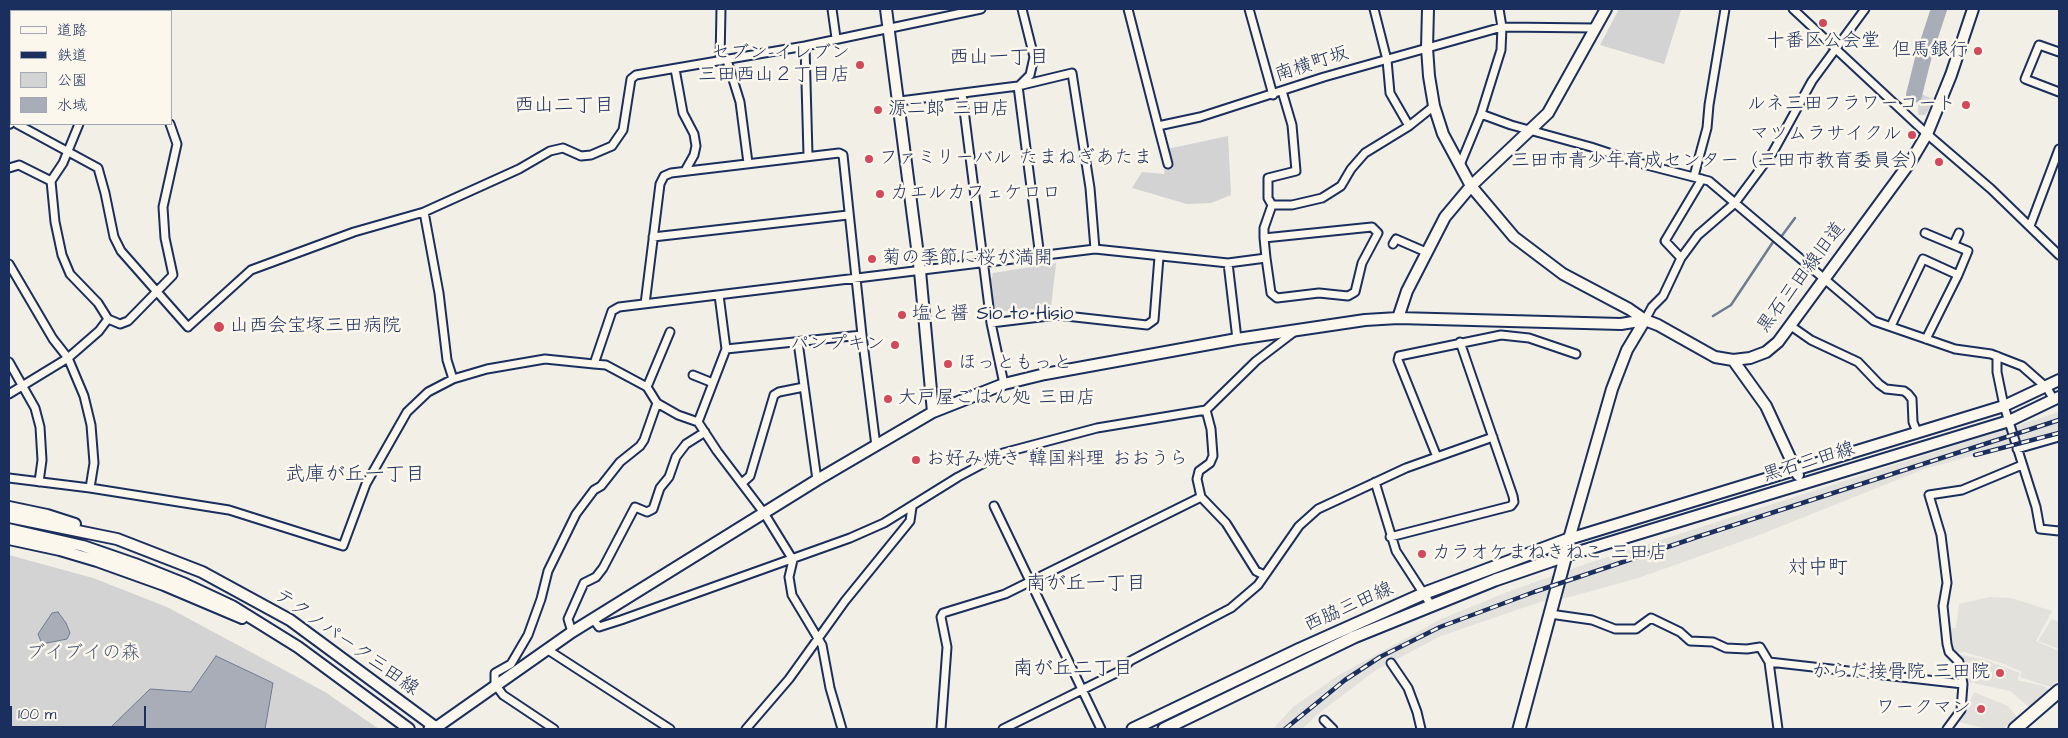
<!DOCTYPE html>
<html>
<head>
<meta charset="utf-8">
<style>
  body { margin:0 }
  #map { position:relative; width:2068px; height:738px; overflow:hidden; background:#f2efe6; font-family:"Architects Daughter","Klee One",sans-serif }
  canvas { display:block }
  .frame { position:absolute; inset:0; border:10px solid #1b2f5e; pointer-events:none }
  .legend { position:absolute; left:10px; top:10px; width:162px; height:115px; box-sizing:border-box; background:#fbf7ec; border:1px solid #a1a7b3; margin:0; padding:6px 9px; list-style:none; font-size:15px; color:#1b2f5e }
  .legend li { display:flex; align-items:center; gap:10px; height:25px }
  .legend b { width:25px; border:1px solid #a1a7b3 }
  .scale { position:absolute; left:10px; top:706px; width:136px; height:22px; box-sizing:border-box; border:2px solid #1b2f5e; border-top:0; padding-left:6px; font-size:15px; line-height:18px; white-space:nowrap; color:#1b2f5e; -webkit-text-stroke:4px #fbf7ec; paint-order:stroke }
</style>
</head>
<body>
<div id="map">
<canvas width="2068" height="738"></canvas>
<div class="frame"></div>
<ul class="legend">
<li><b style="height:6px;background:#fbf7ec"></b>道路</li>
<li><b style="height:6px;background:#1b2f5e"></b>鉄道</li>
<li><b style="height:14px;background:#d2d3d2"></b>公園</li>
<li><b style="height:14px;background:#a9adb7"></b>水域</li>
</ul>
<div class="scale">100 m</div>
</div>
<script>
const context = document.querySelector('canvas').getContext('2d');
context.lineJoin = 'round';
function fillPath(path, color) {
  context.fillStyle = color;
  context.fill(path, 'evenodd');
}
function poly(rows) {
  const path = new Path2D();
  for (const r of rows) {
    path.moveTo(r[0], r[1]);
    for (let i = 2; i < r.length; i += 2) path.lineTo(r[i], r[i + 1]);
  }
  return path;
}
function trace(path, color, width, dash) {
  context.strokeStyle = color;
  context.lineWidth = width;
  context.lineCap = dash ? 'butt' : 'round';
  context.setLineDash(dash || []);
  context.stroke(path);
}
function label(font, color, halo, rows, align = 'center') {
  context.font = font + ' "Architects Daughter","Klee One",sans-serif';
  context.lineWidth = 5;
  context.setLineDash([]);
  context.textBaseline = 'middle';
  context.strokeStyle = halo;
  context.fillStyle = color;
  for (const [text, x, y, turn = 0] of rows) {
    context.save();
    context.translate(x, y);
    context.rotate((+turn || 0) * Math.PI / 180);
    context.textAlign = isNaN(turn) ? turn : align;
    if (halo) context.strokeText(text, 0, 0);
    context.fillText(text, 0, 0);
    context.restore();
  }
}
fillPath(poly([
  [2059,412,2059,432,1927,468,1754,537,1638,578,1570,597,1540,602,1441,636,1376,670,1318,714,1302,729,1273,729,1293,707,1339,675,1441,619,1515,589,1589,563],
  [1990,597,2011,598,2052,611,2036,641,2059,651,2059,680,2050,687,2020,677,2022,672,2004,664,1964,652,1956,653,1952,648,1950,628,1956,628,1959,604],
  [2052,619,2059,622,2059,649,2038,641],
  [1957,654,1986,660,2020,673,2017,680,2044,686,2049,690,2029,707,2010,691,1968,682,1965,667],
  [1974,692,2008,706,2017,717,2003,729,1987,729,1959,722,1965,700,1970,701]
]), '#e2e1dc');
fillPath(poly([
  [1619,9,1681,10,1664,64,1600,45],
  [1919,93,1935,100,1925,115,1918,115],
  [1228,136,1231,195,1211,203,1187,204,1132,188,1142,172,1164,174,1167,149],
  [1056,263,1051,308,994,312,988,279,992,278,993,273],
  [9,555,93,578,167,607,325,692,379,729,9,729]
]), '#d2d3d2');
const water = poly([
  [58,612,66,623,70,633,67,639,42,644,38,634,52,613,58,612],
  [216,656,273,683,265,729,109,729,150,689,191,692,216,656]
]);
fillPath(water, '#a9adb7');
trace(water, '#707b93', 1);
trace(poly([
  [1781,237,1795,218],
  [1713,316,1731,305,1773,242]
]), '#707b93', 2.5);
trace(poly([
  [1914,95,1924,55,1939,9]
]), '#a9adb7', 16);
const street = poly([
  [832,9,836,38],
  [1128,9,1158,126,1200,117,1324,77,1502,27,1596,28],
  [1249,9,1273,95],
  [1374,9,1387,60,1390,93,1409,126],
  [1793,9,1927,134,1991,189,2059,255],
  [805,46,808,155],
  [2059,52,2039,45,2025,79,2059,92],
  [727,60,740,102,748,163],
  [720,61,721,9],
  [675,69,683,113,694,134,696,146,694,155,685,171],
  [1018,86,1040,257],
  [1019,86,1030,75,1034,57,1022,9],
  [962,94,991,323,1004,384],
  [900,101,1018,86,1072,73,1090,188,1095,249],
  [1481,114,1511,125,1591,147,1639,163,1709,181,1874,321,1955,349,1991,354,2022,366,2047,388,2054,400],
  [17,124,98,168,105,193,114,237,121,251,188,327,251,270,354,232,424,212,519,169,550,151,563,148,581,156,591,155,612,146,623,130,631,79,636,75,805,46,981,9],
  [79,124,63,163,51,181,55,222,62,255,70,274,98,303,108,319,120,324,128,321,173,275,165,238,163,207,177,144,170,124],
  [1158,126,1168,164],
  [1460,165,1481,114,1501,50,1502,27,1499,9],
  [9,168,19,165,51,181],
  [1694,176,1707,128,1709,105,1725,9],
  [1272,205,1268,198,1268,178,1296,171,1292,125,1282,91],
  [424,212,439,293,447,360,453,379],
  [2030,226,2059,149],
  [1925,233,1968,251,1958,275],
  [653,237,848,215],
  [1264,238,1264,228,1272,205,1292,205,1322,198,1341,186,1351,169,1365,153,1409,126,1434,106],
  [1393,244,1396,239,1426,252],
  [1954,244,1959,233],
  [1681,258,1665,241,1702,179],
  [1228,263,1237,339],
  [9,264,53,339,68,358,84,396,91,425,94,463,90,488],
  [719,295,726,349],
  [645,304,660,184,664,176,671,173,839,153,843,155,862,335],
  [1645,320,1652,307,1663,296,1681,258,1698,235,1735,203,1773,152,1812,81,1865,9],
  [991,323,1057,315,1147,325,1154,320,1159,257],
  [1791,326,1811,340,1858,362,1879,384,1886,389,1904,391,1908,394,1912,399,1913,422,1917,432],
  [1891,326,1923,259,1958,275,1926,339],
  [798,342,817,480],
  [1997,356,1997,372,2004,406,2036,507,2040,529,2059,531],
  [9,362,35,408,40,427,42,460,39,482],
  [594,364,606,365,647,387,657,403,678,415,698,422],
  [693,375,713,383],
  [647,387,670,332],
  [9,394,68,358,99,331,108,319],
  [1206,410,1211,429,1213,456,1210,463,1199,471,1197,479,1201,497,1226,523,1256,571,1264,575],
  [2017,449,2059,437],
  [1437,457,1398,360,1399,356,1501,335,1529,338,1576,354],
  [9,478,90,488,229,510,343,546,366,484,407,412,428,392,453,379,487,369,545,359,594,364,612,311,619,307,1095,249,1228,263,1266,258,1264,238,1372,227,1378,233,1362,263,1355,292,1348,296,1319,293,1277,298,1271,293,1266,258],
  [1375,482,1396,551,1431,605],
  [742,483,750,476,774,395,779,392,804,387],
  [994,506,1101,729],
  [1390,537,1511,506,1514,502,1513,496,1460,342],
  [1550,614,1592,620,1615,629,1636,629,1651,618,1680,632,1690,641,1713,642,1726,648,1747,649,1760,647,1769,662,1778,729],
  [593,619,599,627,621,620,850,538,884,523,958,477,1003,453,1097,428,1206,410,1256,361,1294,332],
  [572,632,568,619,584,583,596,577,603,568,635,507,647,512,653,509,660,488,669,477,676,457,686,444,705,432],
  [548,650,670,729],
  [1769,662,1963,684],
  [1391,663,1408,688,1417,712,1421,729],
  [1324,720,1333,729],
  [554,729,503,695,495,684,495,673,511,664,528,635,541,599,548,571,576,514,594,490,601,486,620,462,640,446,644,440,657,403],
  [746,729,789,679,845,601,910,521,912,507],
  [842,729,830,688,822,645,792,595,789,577,793,560,764,513,717,451,698,422,726,349,862,335,876,446],
  [941,729,947,647,941,617,943,613,1005,594,1201,497],
  [1003,729,1120,671,1130,661,1231,608,1258,585,1299,526,1318,509,1406,468,1493,437],
  [1947,729,1961,710,1963,684,1959,662,1949,652,1947,644,1943,606,1947,583,1941,535,1929,495,1962,490,2022,465]
]);
const secondary = poly([
  [886,9,920,271,933,412],
  [1428,9,1427,48,1429,76,1434,106,1443,134,1471,186,1514,237,1563,274,1629,309,1645,320,1658,325,1715,357,1733,360,1750,358,1766,352,1778,342,1911,161,1927,134,1951,75,1973,9],
  [9,96,11,100],
  [9,123,11,121],
  [1398,318,1407,291,1445,217,1471,186,1548,113,1606,9],
  [1733,360,1766,406,1798,475],
  [9,507,47,515,75,524],
  [9,517,117,539,202,572,290,620,435,727],
  [9,529,83,546,135,564,185,584,232,606,298,647,409,729],
  [9,539,60,550,97,561,164,585,242,618],
  [1569,539,2004,406,2059,380],
  [1569,539,1612,389,1627,350,1645,320],
  [1565,556,2009,421,2059,397],
  [434,729,572,632,817,480,933,412,1004,384,1045,374,1237,339,1365,320,1398,318,1621,324,1645,320]
]);
const primary = poly([
  [430,729,435,727,438,729],
  [1133,729,1300,649,1425,593,1569,539],
  [1164,729,1354,637,1495,580,1565,556],
  [1519,729,1567,551]
]);
const highway = poly([
  [2015,729,2059,691]
]);
trace(street, '#1b2f5e', 11);
trace(secondary, '#1b2f5e', 14);
trace(primary, '#1b2f5e', 15);
trace(highway, '#1b2f5e', 16);
trace(street, '#fbf7ec', 7);
trace(secondary, '#fbf7ec', 10);
trace(primary, '#fbf7ec', 11);
trace(highway, '#fbf7ec', 12);
const rail = poly([
  [1975,455,2059,433],
  [1285,729,1345,680,1380,657,1440,627,1534,592,1697,537,2059,420]
]);
trace(rail, '#1b2f5e', 4.5);
trace(rail, '#fbf7ec', 2.5, [8]);
for (const [x, y, r, color] of [
  [1823,23,5,"#d1495b"],
  [1978,51,5,"#d1495b"],
  [860,65,5,"#d1495b"],
  [1966,105,5,"#d1495b"],
  [878,110,5,"#d1495b"],
  [1912,135,5,"#d1495b"],
  [869,159,5,"#d1495b"],
  [1939,162,5,"#d1495b"],
  [880,194,5,"#d1495b"],
  [872,259,5,"#d1495b"],
  [902,315,5,"#d1495b"],
  [219,327,6,"#d1495b"],
  [895,345,5,"#d1495b"],
  [948,364,5,"#d1495b"],
  [888,399,5,"#d1495b"],
  [916,460,5,"#d1495b"],
  [1422,554,5,"#d1495b"],
  [2000,673,5,"#d1495b"],
  [1981,709,5,"#d1495b"]
]) {
  const dot = new Path2D();
  dot.arc(x, y, r, 0, 2 * Math.PI);
  context.fillStyle = color;
  context.fill(dot);
  trace(dot, '#fbf7ec', 2);
}
label('19px', '#1b2f5e', '#fbf7ec', [
  ["十番区公会堂",1823,42,"center"],
  ["但馬銀行",1968,51,"right"],
  ["セブン-イレブン",850,54,"right"],
  ["三田西山２丁目店",850,76,"right"],
  ["ルネ三田フラワーコート",1956,105,"right"],
  ["源二郎 三田店",888,110],
  ["マツムラサイクル",1902,135,"right"],
  ["ファミリーバル たまねぎあたま",879,159],
  ["三田市青少年育成センター（三田市教育委員会）",1929,162,"right"],
  ["カエルカフェケロロ",890,194],
  ["菊の季節に桜が満開",882,259],
  ["塩と醤 Sio to Hisio",912,315],
  ["山西会宝塚三田病院",230,327],
  ["パンプキン",885,345,"right"],
  ["ほっともっと",958,364],
  ["大戸屋ごはん処 三田店",898,399],
  ["お好み焼き 韓国料理 おおうら",926,460],
  ["カラオケまねきねこ 三田店",1432,554],
  ["からだ接骨院 三田院",1990,673,"right"],
  ["ワークマン",1971,709,"right"]
], 'left');
label('19px', '#1b2f5e', '#fbf7ec', [
  ["南横町坂",1312,65,-18],
  ["黒石三田線旧道",1802,278,-53],
  ["黒石三田線",1809,463,-17],
  ["西脇三田線",1349,608,-24],
  ["テクノパーク三田線",346,643,35]
]);
label('19px', '#49587b', '#fbf7ec', [
  ["ブイブイの森",83,654]
]);
label('20px', '#1b2f5e', '#fbf7ec', [
  ["西山一丁目",999,59],
  ["西山二丁目",564,107],
  ["武庫が丘一丁目",355,476],
  ["対中町",1818,569],
  ["南が丘一丁目",1086,585],
  ["南が丘二丁目",1073,670]
]);
</script>
</body>
</html>
